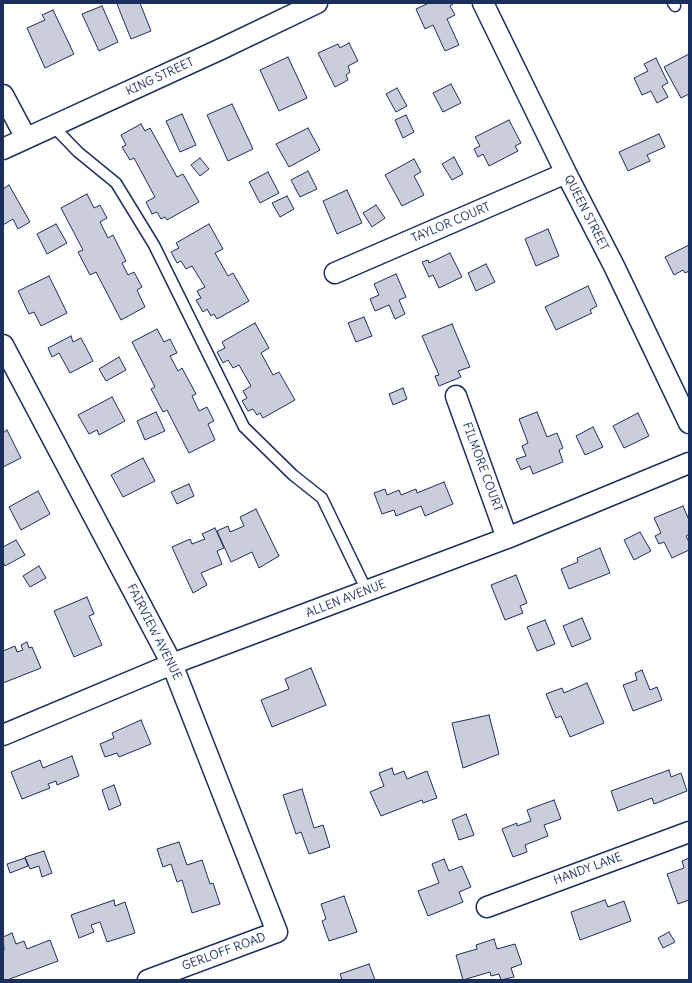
<!DOCTYPE html>
<html>
<head>
<meta charset="utf-8">
<style>
  body { margin:0 }
  #map { position:relative; width:692px; height:983px; overflow:hidden; background:#fff; font-family:Delius,sans-serif }
  canvas { display:block }
  .frame { position:absolute; inset:0; border:4px solid #1b2f5e; pointer-events:none }
</style>
</head>
<body>
<div id="map">
<canvas width="692" height="983"></canvas>
<div class="frame"></div>
</div>
<script>
const context = document.querySelector('canvas').getContext('2d');
context.lineJoin = 'round';
function fillPath(path, color) {
  context.fillStyle = color;
  context.fill(path, 'evenodd');
}
function poly(rows) {
  const path = new Path2D();
  for (const r of rows) {
    path.moveTo(r[0], r[1]);
    for (let i = 2; i < r.length; i += 2) path.lineTo(r[i], r[i + 1]);
  }
  return path;
}
function trace(path, color, width, dash) {
  context.strokeStyle = color;
  context.lineWidth = width;
  context.lineCap = dash ? 'butt' : 'round';
  context.setLineDash(dash || []);
  context.stroke(path);
}
function label(font, color, halo, rows, align = 'center') {
  context.font = font + ' Delius,sans-serif';
  context.lineWidth = 3.5;
  context.setLineDash([]);
  context.textBaseline = 'middle';
  context.strokeStyle = halo;
  context.fillStyle = color;
  for (const [text, x, y, turn = 0] of rows) {
    context.save();
    context.translate(x, y);
    context.rotate((+turn || 0) * Math.PI / 180);
    context.textAlign = isNaN(turn) ? turn : align;
    if (halo) context.strokeText(text, 0, 0);
    context.fillText(text, 0, 0);
    context.restore();
  }
}
const building = poly([
  [118,3,140,3,151,31,131,39,117,4,118,3],
  [429,3,453,3,453,4,450,6,455,15,447,19,459,45,445,51,433,25,425,29,416,9,429,3],
  [102,6,118,42,99,51,82,14,102,6],
  [53,10,74,54,45,68,27,28,45,20,42,15,53,10],
  [349,43,358,61,348,66,350,72,346,75,348,80,335,87,318,53,338,44,340,48,349,43],
  [689,54,689,94,681,98,664,67,689,54],
  [288,57,307,98,279,111,260,70,288,57],
  [656,58,668,83,662,86,668,97,657,103,651,91,642,95,634,78,648,71,644,64,656,58],
  [451,84,461,103,443,112,433,93,451,84],
  [397,88,407,106,396,112,386,94,397,88],
  [232,104,253,149,228,161,207,115,232,104],
  [182,114,196,145,180,152,166,121,182,114],
  [406,115,414,132,403,138,395,120,406,115],
  [509,120,521,143,515,146,518,151,489,166,483,154,478,157,474,149,480,146,475,137,509,120],
  [141,124,145,131,150,128,177,177,183,174,199,202,167,220,165,217,161,219,157,212,152,214,146,202,155,197,134,158,130,160,122,147,126,145,121,135,141,124],
  [308,128,320,150,289,167,276,144,308,128],
  [659,134,665,147,647,155,650,161,628,171,619,152,659,134],
  [454,157,463,174,452,180,442,164,454,157],
  [200,158,209,169,200,176,191,165,200,158],
  [414,159,421,172,414,176,424,195,402,206,385,175,414,159],
  [308,171,317,189,300,197,291,180,308,171],
  [268,172,279,193,260,203,249,182,268,172],
  [9,185,30,222,18,229,13,219,3,225,3,189,9,185],
  [347,190,362,223,337,234,323,201,347,190],
  [87,194,94,208,100,205,107,218,100,222,108,238,113,235,126,261,122,263,128,275,134,272,142,287,137,290,145,307,121,320,96,272,90,275,78,252,83,250,61,208,87,194],
  [287,196,294,209,280,217,272,203,287,196],
  [376,205,385,218,372,227,363,213,376,205],
  [56,224,67,243,47,254,37,234,56,224],
  [209,224,223,249,215,253,228,276,233,273,249,301,217,319,214,314,211,316,207,309,203,312,196,300,201,298,197,291,205,287,192,266,186,269,181,261,177,263,171,252,179,248,176,243,209,224],
  [548,229,559,256,536,266,525,239,548,229],
  [689,245,689,271,685,273,683,270,674,275,665,257,689,245],
  [450,253,462,277,439,288,433,275,429,277,422,262,428,260,429,263,450,253],
  [486,264,495,282,476,291,468,273,486,264],
  [396,274,406,297,399,300,405,314,395,319,389,305,375,311,370,299,379,295,374,284,396,274],
  [49,276,67,313,41,326,34,312,29,314,18,291,49,276],
  [588,286,597,306,590,310,592,313,556,330,545,307,588,286],
  [364,317,372,336,356,342,348,323,364,317],
  [255,323,269,348,261,353,273,375,279,372,295,400,263,418,260,413,257,415,253,409,248,411,242,401,247,398,243,391,251,386,239,365,233,368,228,360,223,363,217,352,225,348,222,342,255,323],
  [452,324,470,367,458,371,461,377,439,386,435,376,439,375,422,336,452,324],
  [157,329,164,342,170,339,177,353,170,356,178,371,182,368,196,394,192,396,199,411,207,407,214,421,208,424,215,440,189,453,167,410,163,412,151,389,155,387,132,342,157,329],
  [71,336,73,342,81,338,93,361,70,373,59,353,52,357,48,348,71,336],
  [119,357,126,370,106,381,99,369,119,357],
  [403,388,407,399,393,405,389,394,403,388],
  [112,397,125,421,99,435,97,430,89,434,78,415,112,397],
  [156,412,165,431,145,440,137,421,156,412],
  [537,412,547,437,557,433,563,448,559,450,563,462,533,474,530,466,521,470,516,459,526,456,522,446,528,443,519,419,537,412],
  [638,413,649,436,624,448,613,426,638,413],
  [593,427,603,447,585,455,576,436,593,427],
  [7,430,21,458,3,467,3,433,7,430],
  [143,458,155,481,123,497,111,475,143,458],
  [444,482,453,504,425,516,421,506,396,516,394,510,382,514,374,493,385,489,387,495,399,490,401,495,416,489,417,493,444,482],
  [189,484,194,496,177,504,171,492,189,484],
  [38,491,50,514,21,530,9,507,38,491],
  [683,506,689,520,689,534,686,536,689,542,689,550,672,558,664,542,659,544,655,536,661,533,654,518,683,506],
  [256,509,279,556,259,568,252,552,231,562,217,531,228,526,230,532,244,526,240,517,256,509],
  [215,528,224,548,217,551,222,564,201,573,207,585,193,593,172,547,190,539,192,544,205,539,202,534,215,528],
  [640,532,651,551,634,560,624,540,640,532],
  [16,540,25,555,5,566,3,562,3,547,16,540],
  [600,548,610,573,569,589,561,569,578,562,577,558,600,548],
  [39,566,46,578,30,587,23,576,39,566],
  [516,575,527,603,520,606,523,613,505,620,491,585,516,575],
  [87,597,94,614,89,616,102,645,74,657,54,611,87,597],
  [582,618,591,639,572,647,563,626,582,618],
  [545,620,555,644,537,651,527,627,545,620],
  [27,642,29,648,32,647,41,668,3,683,3,651,15,646,17,652,23,650,21,645,27,642],
  [311,668,326,705,272,727,261,700,289,689,285,679,311,668],
  [642,670,650,690,657,687,662,700,633,711,623,685,637,680,635,673,642,670],
  [587,683,604,723,570,737,561,716,556,718,546,694,562,688,564,693,587,683],
  [489,715,499,754,463,768,452,723,489,715],
  [141,720,151,744,119,757,117,753,105,757,100,744,114,738,112,733,141,720],
  [72,756,79,776,57,785,56,781,48,784,50,788,22,799,11,772,40,760,43,768,72,756],
  [392,768,394,775,404,771,407,779,427,771,437,798,423,803,422,800,381,816,370,792,384,786,379,773,392,768],
  [669,770,671,777,681,773,687,791,654,804,652,798,618,811,611,791,669,770],
  [114,785,121,805,109,810,102,790,114,785],
  [302,789,314,828,323,825,330,847,309,854,301,832,296,834,283,795,302,789],
  [554,800,561,819,544,825,548,836,525,845,527,852,513,857,502,829,517,823,517,826,531,821,527,810,554,800],
  [466,814,474,835,459,840,452,820,466,814],
  [179,842,187,865,202,860,210,884,213,883,220,904,192,913,182,880,177,882,171,864,163,867,157,849,179,842],
  [44,851,52,873,42,877,39,866,30,869,25,857,44,851],
  [25,858,28,866,10,873,7,864,25,858],
  [689,858,689,900,678,904,667,874,684,868,682,861,689,858],
  [444,859,449,871,462,866,471,887,459,892,463,902,428,916,418,891,439,883,432,864,444,859],
  [344,896,357,932,329,941,322,921,326,919,321,904,344,896],
  [114,900,115,906,125,902,135,933,107,942,100,922,91,925,94,932,79,938,71,915,114,900],
  [605,900,608,907,624,901,631,921,580,940,571,912,605,900],
  [669,932,675,942,663,948,658,938,669,932],
  [12,933,16,944,24,941,27,949,50,940,58,961,7,980,3,980,3,950,4,950,3,937,12,933],
  [494,939,497,949,515,944,522,964,511,968,514,977,501,980,499,974,491,976,490,972,463,980,456,955,477,949,476,945,494,939],
  [369,964,375,980,342,980,340,974,369,964]
]);
fillPath(building, '#caceda');
trace(building, '#1b2f5e', 1);
const service = poly([
  [673,3,675,6],
  [53,126,78,152,116,183,154,245,244,427,293,475,322,498,367,591]
]);
const minor = poly([
  [483,3,566,173,614,266,689,423],
  [3,95,26,138],
  [3,149,221,49,317,3],
  [335,273,566,173],
  [3,345,172,664,277,932,148,980],
  [456,396,507,538],
  [3,735,172,664,507,538,689,463],
  [487,907,689,832]
]);
trace(service, '#1b2f5e', 13);
trace(minor, '#1b2f5e', 23);
trace(service, '#fff', 10);
trace(minor, '#fff', 20);
label('12px', '#1b2f5e', '#fff', [
  ["KING STREET",160,77,-25],
  ["QUEEN STREET",586,213,63],
  ["TAYLOR COURT",451,223,-23],
  ["FILMORE COURT",482,467,70],
  ["ALLEN AVENUE",346,599,-21],
  ["FAIRVIEW AVENUE",154,632,63],
  ["HANDY LANE",588,869,-20],
  ["GERLOFF ROAD",224,952,-20]
]);
</script>
</body>
</html>
